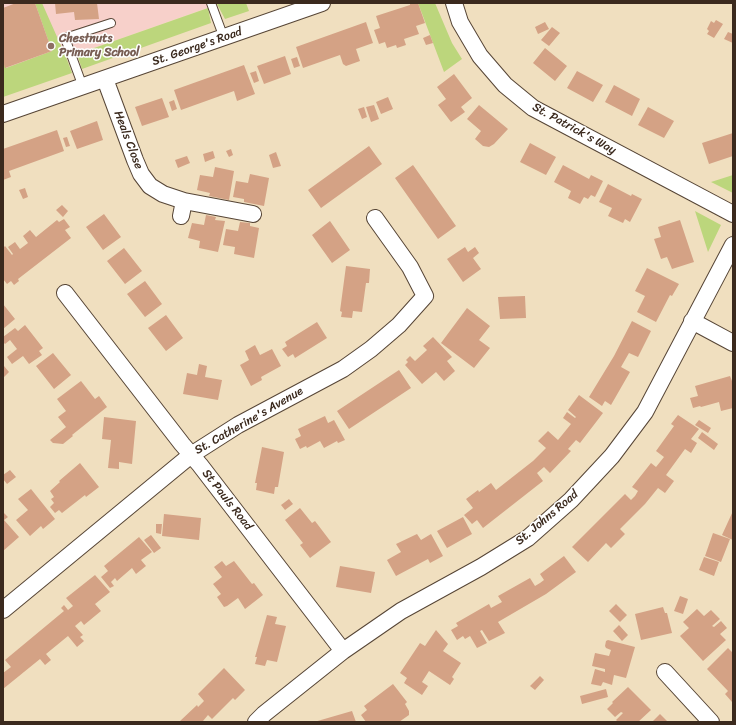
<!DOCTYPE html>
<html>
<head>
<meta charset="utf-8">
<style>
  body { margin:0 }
  #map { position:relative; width:736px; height:725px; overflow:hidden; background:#f0dfbf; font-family:Sriracha,sans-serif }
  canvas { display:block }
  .frame { position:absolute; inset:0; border:4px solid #3b2a1e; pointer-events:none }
</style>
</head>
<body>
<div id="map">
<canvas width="736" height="725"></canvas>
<div class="frame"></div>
</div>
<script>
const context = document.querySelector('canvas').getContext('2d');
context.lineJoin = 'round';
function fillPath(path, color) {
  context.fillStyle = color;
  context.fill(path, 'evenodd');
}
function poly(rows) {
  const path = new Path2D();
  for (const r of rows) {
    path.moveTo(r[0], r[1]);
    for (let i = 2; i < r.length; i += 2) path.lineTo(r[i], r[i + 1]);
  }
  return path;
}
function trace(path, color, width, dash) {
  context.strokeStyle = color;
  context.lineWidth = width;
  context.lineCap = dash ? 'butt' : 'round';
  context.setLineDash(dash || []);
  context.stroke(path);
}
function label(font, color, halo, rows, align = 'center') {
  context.font = font + ' Sriracha,sans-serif';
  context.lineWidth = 3;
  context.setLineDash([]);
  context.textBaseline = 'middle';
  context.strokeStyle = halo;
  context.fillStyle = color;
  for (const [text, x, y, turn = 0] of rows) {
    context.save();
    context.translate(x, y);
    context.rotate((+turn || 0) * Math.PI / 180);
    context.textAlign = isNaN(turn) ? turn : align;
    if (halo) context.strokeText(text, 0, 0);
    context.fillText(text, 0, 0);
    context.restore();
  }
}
fillPath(poly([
  [3,3,221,3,3,80]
]), '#f7d0ca');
fillPath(poly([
  [35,3,42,3,66,57,72,73,3,97,3,61,6,68,52,51],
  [221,3,246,3,249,11,225,19,217,4],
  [418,3,435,3,452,43,462,59,444,72],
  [208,8,211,23,82,69,77,54],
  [733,175,733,193,711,182],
  [695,211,721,225,708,252]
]), '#bcd67c');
fillPath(poly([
  [16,3,35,3,52,51,5,68,3,61,3,8],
  [55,3,97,3,99,19,75,20,74,12,56,14],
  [412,3,418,3,425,23,416,26,419,34,404,39,406,45,397,48,396,45,387,48,385,42,379,44,374,30,380,28,376,16,410,5,410,4],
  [716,20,723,24,714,38,707,34,709,31,707,29,711,21,714,23],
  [366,22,373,43,356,49,360,61,346,66,343,64,340,55,303,68,296,47],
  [545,22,549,29,538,34,535,27],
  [552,27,560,33,549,46,541,40],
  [728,32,733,34,733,43,724,39],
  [430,35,433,43,426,45,423,38],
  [545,48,567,66,555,81,533,63],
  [285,56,291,74,264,84,257,66],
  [297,57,300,66,294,68,291,59],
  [244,65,255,94,237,101,234,91,181,110,174,90],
  [256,71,259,81,254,83,250,73],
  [577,71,603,85,593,102,567,88],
  [454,74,472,98,461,107,465,112,451,122,438,105,446,99,437,87],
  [614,85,640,99,632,116,605,102],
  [388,97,393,109,381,114,376,102],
  [162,98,169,117,142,126,135,107],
  [174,100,177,109,172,111,169,102],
  [374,105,379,119,371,122,366,107],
  [479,105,508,129,494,144,489,147,483,146,475,139,481,131,467,119],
  [364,107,367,117,362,119,358,109],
  [648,107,674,121,664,138,638,125],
  [97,121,103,140,77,149,70,131],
  [57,130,64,151,9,171,11,177,3,180,3,149],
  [733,133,733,156,709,164,702,143],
  [67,137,70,146,66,147,63,138],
  [530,143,556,157,546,175,520,162],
  [369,146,382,164,321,208,308,190],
  [231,149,233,155,229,157,226,151],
  [213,151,215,158,205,162,203,154],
  [276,152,281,166,273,168,269,155],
  [187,156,190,163,178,168,175,160],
  [413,165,456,226,438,239,395,178],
  [563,165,589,179,591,175,603,181,595,197,591,195,588,199,584,197,580,204,568,198,571,191,554,182],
  [215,167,234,171,229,200,209,196,210,193,197,190,200,175,213,177],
  [250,174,269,178,264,206,244,202,244,199,233,197,236,181,248,183],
  [608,184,631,196,632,194,642,199,630,222,625,219,623,223,608,216,612,208,599,202],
  [25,188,28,197,23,199,19,190],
  [62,205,68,211,63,217,56,210],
  [104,214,121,237,103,250,86,227],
  [206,215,216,217,215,220,225,221,218,252,199,248,200,241,188,238,192,223,204,225],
  [64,219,70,227,65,230,71,238,18,279,19,281,14,285,11,281,7,284,3,279,3,248,5,246,12,255,13,254,8,247,15,242,20,249,28,243,23,236,30,230,36,237,57,220,59,222],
  [680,220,694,262,672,269,667,257,661,259,654,239,661,237,658,227],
  [330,221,350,250,332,263,312,235],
  [240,222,250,223,250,226,259,228,254,258,234,254,235,247,223,245,226,229,238,231],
  [465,247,468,252,475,247,479,253,473,258,481,269,463,282,447,259],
  [124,248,142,271,125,284,107,261],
  [346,266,370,269,369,283,366,283,362,312,353,311,352,318,341,317,342,312,340,311],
  [647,268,679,284,672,296,670,295,656,322,637,312,645,296,635,291],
  [145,281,162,304,145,317,127,294],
  [525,296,526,318,500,319,498,297],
  [3,304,15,319,3,329],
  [467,308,490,326,479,340,490,348,474,368,441,343],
  [166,315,183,338,166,351,148,328],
  [632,321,651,331,638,357,629,353,621,367,630,372,611,405,605,401,602,406,589,397,614,356],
  [317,322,327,338,295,358,293,354,288,357,282,349,287,346,285,342],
  [25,325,43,348,39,351,42,355,29,364,23,356,12,364,7,357,17,349,10,340,5,344,3,342,3,337,15,328,18,331],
  [433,337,452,357,447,361,455,371,444,381,436,372,422,384,405,365,408,362,406,360,410,356,415,361,427,350,423,346],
  [255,345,260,355,272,349,281,366,261,377,262,380,251,386,240,365,249,360,245,351],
  [53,353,71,375,54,389,36,366],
  [199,364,207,366,205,377,222,380,218,400,183,394,187,373,197,375],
  [4,366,9,372,3,378,3,367],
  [399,370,411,388,349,429,337,411],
  [730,376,732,381,733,380,733,408,721,411,719,402,701,407,700,406,693,408,690,398,698,396,695,386],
  [81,381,95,399,99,396,107,407,72,435,73,436,63,444,53,443,50,440,66,427,58,417,66,411,57,399],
  [579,395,603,413,580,443,576,440,568,449,571,451,550,473,544,467,537,473,543,481,483,528,477,520,472,524,464,515,473,508,466,499,478,490,479,492,491,483,496,490,533,461,546,448,538,441,548,431,558,440,571,424,563,418,567,412,575,418,576,417,568,410],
  [678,415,699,429,691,439,697,443,691,453,685,449,666,475,674,481,665,493,658,488,645,504,620,529,625,534,611,548,606,543,588,562,572,547,625,494,631,500,635,496,638,491,632,487,651,463,656,467,664,457,656,451,674,426,671,424],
  [325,416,328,423,334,420,345,440,338,443,337,441,324,448,320,441,307,448,306,446,300,449,295,439,301,436,298,429],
  [104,417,136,421,132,464,119,462,119,469,108,468,111,440,102,439],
  [699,420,711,428,708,433,695,425],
  [702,432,718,444,714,450,698,438],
  [262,447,284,452,278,487,275,487,274,494,256,490,257,483,255,483],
  [80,463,99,487,86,497,85,495,62,513,59,510,55,513,50,507,54,503,51,499,54,497,50,491,60,482,59,481],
  [10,470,16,477,7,484,3,479,3,475],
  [31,489,55,519,43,529,41,526,30,536,16,520,28,510,18,499],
  [289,499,293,504,285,510,281,505],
  [300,508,312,523,315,521,331,542,310,558,300,545,303,543,285,520],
  [733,511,733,540,722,535],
  [3,512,8,517,4,520,19,537,3,551],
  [164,514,201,518,199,540,162,536],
  [463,517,472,534,447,548,437,531],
  [156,524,162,524,161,534,156,533],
  [713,533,730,539,721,562,705,556],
  [417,534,421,540,431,534,443,556,430,563,428,559,396,576,387,560,401,552,396,544],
  [151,535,161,548,154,553,144,540],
  [139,537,152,552,141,560,146,566,136,574,132,568,117,581,115,578,111,582,114,586,110,588,101,577,108,571,104,566],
  [564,556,576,572,546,594,498,622,505,633,489,641,482,630,480,631,487,643,477,648,470,636,465,639,463,636,457,640,451,630,458,626,456,623,489,604,491,608,502,602,498,596,530,578,535,586,540,583,544,580,540,574],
  [704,557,719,562,714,576,699,570],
  [222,561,226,566,234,561,252,584,254,583,263,595,245,609,238,598,227,606,224,607,217,597,221,594,213,584,222,577,214,567],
  [340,566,375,572,371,593,336,587],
  [95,575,110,592,95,604,101,611,84,625,81,621,75,626,83,635,80,637,84,641,77,647,68,636,46,654,51,660,45,665,40,659,3,689,3,673,11,667,5,660,64,611,61,608,64,605,68,610,73,606,66,598],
  [680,596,688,599,683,614,674,611],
  [616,604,627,615,620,622,609,611],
  [663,607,665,613,667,613,672,633,641,640,635,614],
  [697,609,704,616,711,610,720,619,712,626,714,627,721,621,727,628,720,634,726,640,703,661,680,636,689,628,683,622],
  [267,615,277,617,275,624,286,626,277,662,267,660,265,666,255,664,257,657,255,657],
  [619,625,628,635,622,641,613,631],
  [436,630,448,644,443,651,461,663,452,677,454,679,450,685,429,671,422,682,428,686,422,695,404,683,407,678,400,673,420,643,425,646],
  [608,640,635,647,626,678,614,675,612,685,603,682,601,686,591,684,595,669,605,672,605,669,592,666,595,653,609,656,611,650,606,648,605,646,606,641],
  [728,648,733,653,732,702,725,694,728,691,707,669],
  [224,668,245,690,235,700,233,698,212,719,208,715,203,721,204,722,179,722,197,705,198,707,204,701,198,694],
  [540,676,544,680,535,690,530,686],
  [393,684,407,702,405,704,409,711,409,715,399,722,398,721,396,722,366,722,361,715,367,710,364,706],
  [628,687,651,710,638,722,618,722,616,720,623,713,621,712,615,717,607,709,613,703,612,702],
  [606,689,608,697,582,704,580,696],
  [352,711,356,722,314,722],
  [660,714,668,722,652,722]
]), '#d4a285');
const lane = poly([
  [211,3,224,38],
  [83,87,65,38,111,23]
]);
const street = poly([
  [454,3,460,22,480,56,505,85,533,108,733,214],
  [105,79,135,160,141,174,150,186,163,194,184,201,253,214],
  [3,114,322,3],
  [181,216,184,201],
  [65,293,182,444,200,465,343,651],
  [692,321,733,343],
  [3,610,191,455,238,425,343,369,371,349,399,325,425,296,410,267,375,218],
  [665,672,711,722],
  [256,722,264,714,343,651,401,611,481,567,528,538,571,500,612,456,645,412,733,245]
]);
trace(lane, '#564536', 10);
trace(street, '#564536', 18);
trace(lane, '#fff', 8);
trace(street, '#fff', 16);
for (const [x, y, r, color] of [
  [51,46,4,"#8d6e63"]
]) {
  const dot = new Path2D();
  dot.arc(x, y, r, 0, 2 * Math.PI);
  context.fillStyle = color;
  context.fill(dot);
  trace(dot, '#fff', 1.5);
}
label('bold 12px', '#785e54', '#fff', [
  ["Chestnuts",59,39],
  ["Primary School",59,53]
], 'left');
label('12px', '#3b2a1e', '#fff', [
  ["St. George's Road",197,47,-19],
  ["St. Patrick's Way",574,129,29],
  ["Heals Close",128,140,69],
  ["St. Catherine's Avenue",249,421,-30],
  ["St Pauls Road",227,500,52],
  ["St. Johns Road",547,518,-40]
]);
</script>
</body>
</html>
